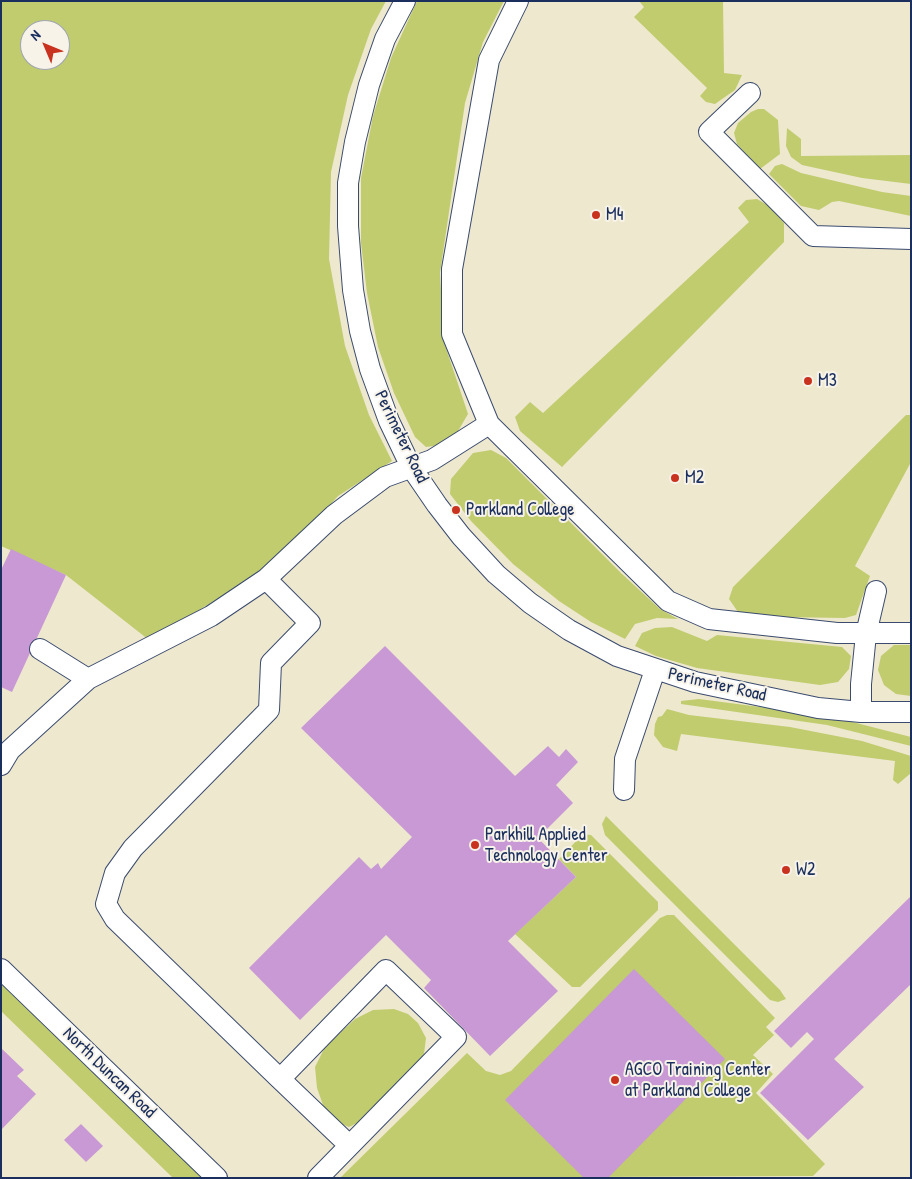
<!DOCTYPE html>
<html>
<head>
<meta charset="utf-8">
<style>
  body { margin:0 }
  #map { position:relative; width:912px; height:1179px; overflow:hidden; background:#eee8cf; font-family:"Patrick Hand",sans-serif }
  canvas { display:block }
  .frame { position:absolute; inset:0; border:2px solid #1b2f5e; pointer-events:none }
  .north { position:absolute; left:20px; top:20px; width:50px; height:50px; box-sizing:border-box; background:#f7f3e8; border:1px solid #9fa5b1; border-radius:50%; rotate:315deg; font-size:14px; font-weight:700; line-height:20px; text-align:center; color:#1b2f5e }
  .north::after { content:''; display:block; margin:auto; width:18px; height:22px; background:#c8321e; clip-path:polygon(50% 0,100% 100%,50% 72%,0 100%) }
</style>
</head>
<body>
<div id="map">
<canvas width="912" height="1179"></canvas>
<div class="frame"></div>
<div class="north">N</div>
</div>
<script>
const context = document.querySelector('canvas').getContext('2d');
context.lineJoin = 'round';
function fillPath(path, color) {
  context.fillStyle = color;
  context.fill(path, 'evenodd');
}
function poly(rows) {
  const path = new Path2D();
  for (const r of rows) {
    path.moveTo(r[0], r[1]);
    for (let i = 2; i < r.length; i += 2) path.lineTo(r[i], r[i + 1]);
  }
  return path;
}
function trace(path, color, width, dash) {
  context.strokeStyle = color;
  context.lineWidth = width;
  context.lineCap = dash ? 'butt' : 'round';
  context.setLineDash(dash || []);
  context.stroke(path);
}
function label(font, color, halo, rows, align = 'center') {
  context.font = font + ' "Patrick Hand",sans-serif';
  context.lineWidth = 4;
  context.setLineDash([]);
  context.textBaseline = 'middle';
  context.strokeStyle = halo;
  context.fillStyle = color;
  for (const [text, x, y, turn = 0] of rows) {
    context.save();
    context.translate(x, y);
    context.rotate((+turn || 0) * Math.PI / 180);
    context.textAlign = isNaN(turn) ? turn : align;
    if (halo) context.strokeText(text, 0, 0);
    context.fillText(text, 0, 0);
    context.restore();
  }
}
fillPath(poly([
  [1,1,386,1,371,29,348,95,331,172,329,259,345,346,369,415,392,461,338,496,303,536,261,573,149,640,66,575,1,546],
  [30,30,60,30,60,60,30,60],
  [417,1,504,1,483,42,465,103,440,273,444,342,468,414,458,431,440,445,426,447,415,437,394,393,378,347,367,293,361,243,361,178,373,116,391,58],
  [639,1,723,1,724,73,742,75,735,90,715,104,706,102,700,96,707,88,634,17,644,7],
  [758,109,764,109,778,120,780,154,760,169,737,144,734,133,738,123,751,112],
  [787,128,801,139,801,156,911,155,911,184,862,178,802,165,791,157,786,146],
  [782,164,801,173,882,192,911,196,911,216,839,201,832,202,819,210,801,206,769,174,775,166],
  [757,199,769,206,784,223,784,242,562,467,520,431,515,417,530,402,543,413,749,222,738,208,746,200],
  [906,415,911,415,911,462,855,566,870,576,856,615,845,618,782,617,738,612,729,599,733,587],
  [491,450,506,458,621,573,660,609,678,619,657,618,635,624,625,639,591,622,559,601,513,564,471,521,450,494,451,479,473,453],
  [672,627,707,641,717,635,842,647,851,656,849,669,838,682,820,685,697,668,656,656,635,646,642,633,655,628],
  [894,645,911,645,911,696,896,694,884,685,878,670,881,656],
  [699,699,829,716,911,737,911,746,827,725,681,704,681,701],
  [667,709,689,715,790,727,862,741,911,756,911,773,898,784,893,780,895,761,681,734,677,751,663,747,654,735,655,724,658,717,662,716],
  [606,816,780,990,786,999,778,1002,770,1000,605,835,602,824],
  [583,834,591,835,658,902,658,910,580,987,572,987,515,934,576,877,559,859],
  [667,915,674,915,775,1018,766,1027,774,1035,753,1055,773,1074,756,1093,825,1164,813,1176,340,1178,467,1053,486,1071,500,1075,511,1071,660,918],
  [1,980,203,1178,173,1178,1,1011],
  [394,1009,408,1014,418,1023,426,1038,424,1054,417,1065,361,1121,349,1127,328,1119,317,1088,315,1067,325,1047,355,1019,373,1010]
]), '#c0cc6e');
fillPath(poly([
  [11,549,66,575,12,692,1,687,1,570],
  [385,646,515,776,548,746,559,757,566,749,578,762,556,785,573,803,538,838,576,877,508,941,558,991,490,1056,424,988,431,980,386,935,300,1020,249,968,359,857,371,869,378,863,381,869,412,837,301,728],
  [911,896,911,984,834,1059,864,1087,808,1140,760,1093,814,1039,807,1032,791,1048,774,1031],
  [634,969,725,1059,608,1178,584,1178,505,1100],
  [1,1048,24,1070,17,1076,36,1094,1,1130],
  [81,1124,103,1146,86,1162,64,1140]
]), '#c899d4');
const minor = poly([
  [405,1,385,39,369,85,355,142,348,183,348,226,353,290,360,331,370,369,389,421,411,467,437,505,461,536,496,574,530,603,569,630,617,656,695,682,818,708,861,712,911,712],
  [518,1,489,60,452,269,452,334,489,424,668,601,709,619,837,633,911,633],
  [750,93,709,132,813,236,911,239],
  [266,579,310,623,271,663,269,710,133,848,115,873,106,904,115,919,280,1079],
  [40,649,88,679],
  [861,712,861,684,866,634,876,591],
  [1,765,10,750,88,679,211,616,266,579,334,515,385,477,432,460,489,424],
  [624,790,625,759,655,670],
  [1,969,217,1178],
  [318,1178,456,1037,386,970,280,1079,349,1145]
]);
trace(minor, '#3b4b6f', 22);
trace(minor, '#fff', 20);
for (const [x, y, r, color] of [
  [596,215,5,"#c8321e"],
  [808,381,5,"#c8321e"],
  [675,478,5,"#c8321e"],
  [456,510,5,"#c8321e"],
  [475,845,5,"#c8321e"],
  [786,870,5,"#c8321e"],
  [615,1080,5,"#c8321e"]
]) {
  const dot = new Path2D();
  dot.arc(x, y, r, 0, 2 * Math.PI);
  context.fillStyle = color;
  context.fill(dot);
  trace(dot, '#f7f3e8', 2);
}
label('18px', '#1b2f5e', '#f7f3e8', [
  ["M4",606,215],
  ["M3",818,381],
  ["M2",685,478],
  ["Parkland College",466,510],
  ["Parkhill Applied",485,835],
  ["Technology Center",485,856],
  ["W2",796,870],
  ["AGCO Training Center",625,1070],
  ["at Parkland College",625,1091]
], 'left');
label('18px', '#1b2f5e', '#f7f3e8', [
  ["Perimeter Road",401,437,64],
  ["Perimeter Road",717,685,13],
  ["North Duncan Road",109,1073,44]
]);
</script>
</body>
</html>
